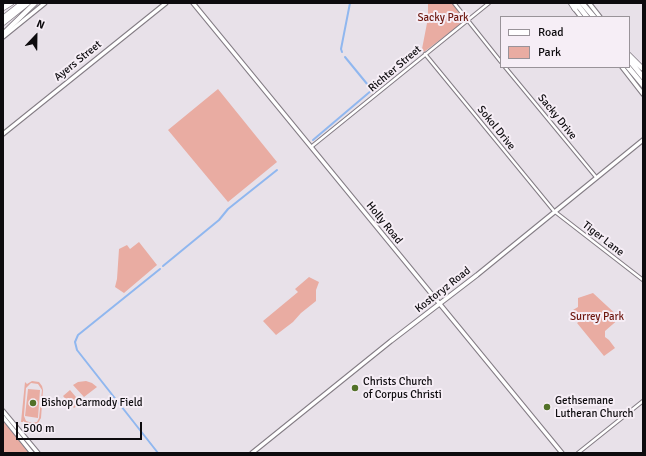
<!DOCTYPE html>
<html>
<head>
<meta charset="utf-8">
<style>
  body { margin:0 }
  #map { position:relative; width:646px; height:456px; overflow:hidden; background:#e8e1e9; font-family:Signika,sans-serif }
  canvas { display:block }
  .frame { position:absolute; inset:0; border:4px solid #0d0b0e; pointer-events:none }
  .legend { position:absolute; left:500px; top:16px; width:130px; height:52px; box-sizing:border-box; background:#f6eef6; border:1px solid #999399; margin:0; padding:5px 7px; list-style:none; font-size:12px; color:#0d0b0e }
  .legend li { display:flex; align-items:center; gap:8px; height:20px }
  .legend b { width:20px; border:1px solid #999399 }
  .north { position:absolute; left:16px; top:16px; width:40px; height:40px; -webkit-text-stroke:3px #f6eef6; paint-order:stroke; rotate:22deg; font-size:11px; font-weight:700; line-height:16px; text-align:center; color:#0d0b0e }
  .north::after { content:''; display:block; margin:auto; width:14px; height:18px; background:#0d0b0e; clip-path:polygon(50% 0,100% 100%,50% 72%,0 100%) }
  .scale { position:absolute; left:16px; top:422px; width:126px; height:18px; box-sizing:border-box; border:2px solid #0d0b0e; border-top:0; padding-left:5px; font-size:12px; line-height:14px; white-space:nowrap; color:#0d0b0e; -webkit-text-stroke:3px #f6eef6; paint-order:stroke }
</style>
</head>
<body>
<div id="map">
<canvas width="646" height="456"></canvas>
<div class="frame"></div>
<ul class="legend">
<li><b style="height:5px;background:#fff"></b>Road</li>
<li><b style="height:11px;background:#e9aca2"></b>Park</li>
</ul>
<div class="north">N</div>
<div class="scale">500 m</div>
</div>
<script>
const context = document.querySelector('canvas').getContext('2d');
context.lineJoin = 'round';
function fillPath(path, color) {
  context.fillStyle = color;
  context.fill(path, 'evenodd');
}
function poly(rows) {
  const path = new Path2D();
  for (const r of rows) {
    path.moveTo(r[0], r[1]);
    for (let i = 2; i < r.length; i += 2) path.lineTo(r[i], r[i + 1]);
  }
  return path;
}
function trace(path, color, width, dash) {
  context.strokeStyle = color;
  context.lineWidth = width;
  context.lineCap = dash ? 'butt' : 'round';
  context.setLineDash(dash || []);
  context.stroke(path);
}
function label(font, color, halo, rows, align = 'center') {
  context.font = font + ' Signika,sans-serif';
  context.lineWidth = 4;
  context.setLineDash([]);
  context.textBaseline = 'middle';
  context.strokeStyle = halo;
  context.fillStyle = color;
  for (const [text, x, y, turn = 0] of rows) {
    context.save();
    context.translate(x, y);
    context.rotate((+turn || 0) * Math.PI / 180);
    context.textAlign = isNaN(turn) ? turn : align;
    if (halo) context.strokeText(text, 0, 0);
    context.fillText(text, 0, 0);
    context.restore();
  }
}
fillPath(poly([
  [428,3,452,3,466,20,424,52,422,49,428,18],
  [218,89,277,162,228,202,168,130],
  [139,242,157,265,124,293,115,287,117,279,119,249,127,245,130,249],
  [309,277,319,282,316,290,316,301,301,313,293,322,276,335,263,321,298,292,295,289],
  [593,293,620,318,605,331,605,337,609,340,615,348,604,356,577,323,581,320,573,310,578,307,578,298],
  [32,381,39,382,42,386,43,390,41,418,38,423,32,425,28,424,23,421,23,422,21,422,25,382,27,384],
  [31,383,38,384,42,390,39,418,37,422,32,423,26,421,24,416,26,388],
  [86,381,92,383,97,387,84,397,73,385,78,382],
  [28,389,40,390,38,418,25,416],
  [70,390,81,403,74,408,63,396],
  [3,421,29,453,3,453]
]), '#e9aca2');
trace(poly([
  [342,52,341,49,350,3],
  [313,140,372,90,345,57],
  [163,266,219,220,228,209,277,170],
  [158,453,77,350,75,342,78,335,160,269]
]), '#90b7ef', 2);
const minor = poly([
  [454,3,501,62],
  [425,54,554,211,643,280],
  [505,67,596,177],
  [311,147,489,3],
  [578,453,643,401]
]);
const major = poly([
  [3,3,4,3],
  [193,3,562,453],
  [589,3,600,17],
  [574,8,581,17],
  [3,37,45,3],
  [622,67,643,94],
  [3,134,166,3],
  [3,411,38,453],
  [3,417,32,453],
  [252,453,391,341,477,275,643,140]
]);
const highway = poly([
  [571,3,575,9],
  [576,3,587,17],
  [582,3,594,17],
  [3,8,11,3],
  [3,18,22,3],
  [3,23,28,3],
  [3,34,35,3],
  [629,55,642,68],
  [629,60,643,77],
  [628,67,643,85]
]);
trace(minor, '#837c84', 4.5);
trace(major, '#837c84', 5.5);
trace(highway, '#837c84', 6);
trace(minor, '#fff', 2.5);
trace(major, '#fff', 3.5);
trace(highway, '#fff', 4.5);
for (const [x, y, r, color] of [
  [355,388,4,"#527128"],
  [33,403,4,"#527128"],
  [547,407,4,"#527128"]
]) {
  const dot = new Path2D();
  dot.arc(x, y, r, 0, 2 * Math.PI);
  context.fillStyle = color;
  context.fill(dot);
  trace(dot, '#f6eef6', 1.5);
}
label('11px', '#6e1810', '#f6eef6', [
  ["Sacky Park",443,18],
  ["Surrey Park",597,317]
]);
label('11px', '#0d0b0e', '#f6eef6', [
  ["Ayers Street",78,61,-39],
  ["Richter Street",395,69,-40],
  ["Sacky Drive",557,117,51],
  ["Sokol Drive",496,128,51],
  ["Holly Road",384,223,51],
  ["Tiger Lane",603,239,38],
  ["Kostoryz Road",443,290,-38]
]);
label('11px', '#0d0b0e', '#f6eef6', [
  ["Christs Church",363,382],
  ["of Corpus Christi",363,395],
  ["Gethsemane",555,401],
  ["Lutheran Church",555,414],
  ["Bishop Carmody Field",41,403]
], 'left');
</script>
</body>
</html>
